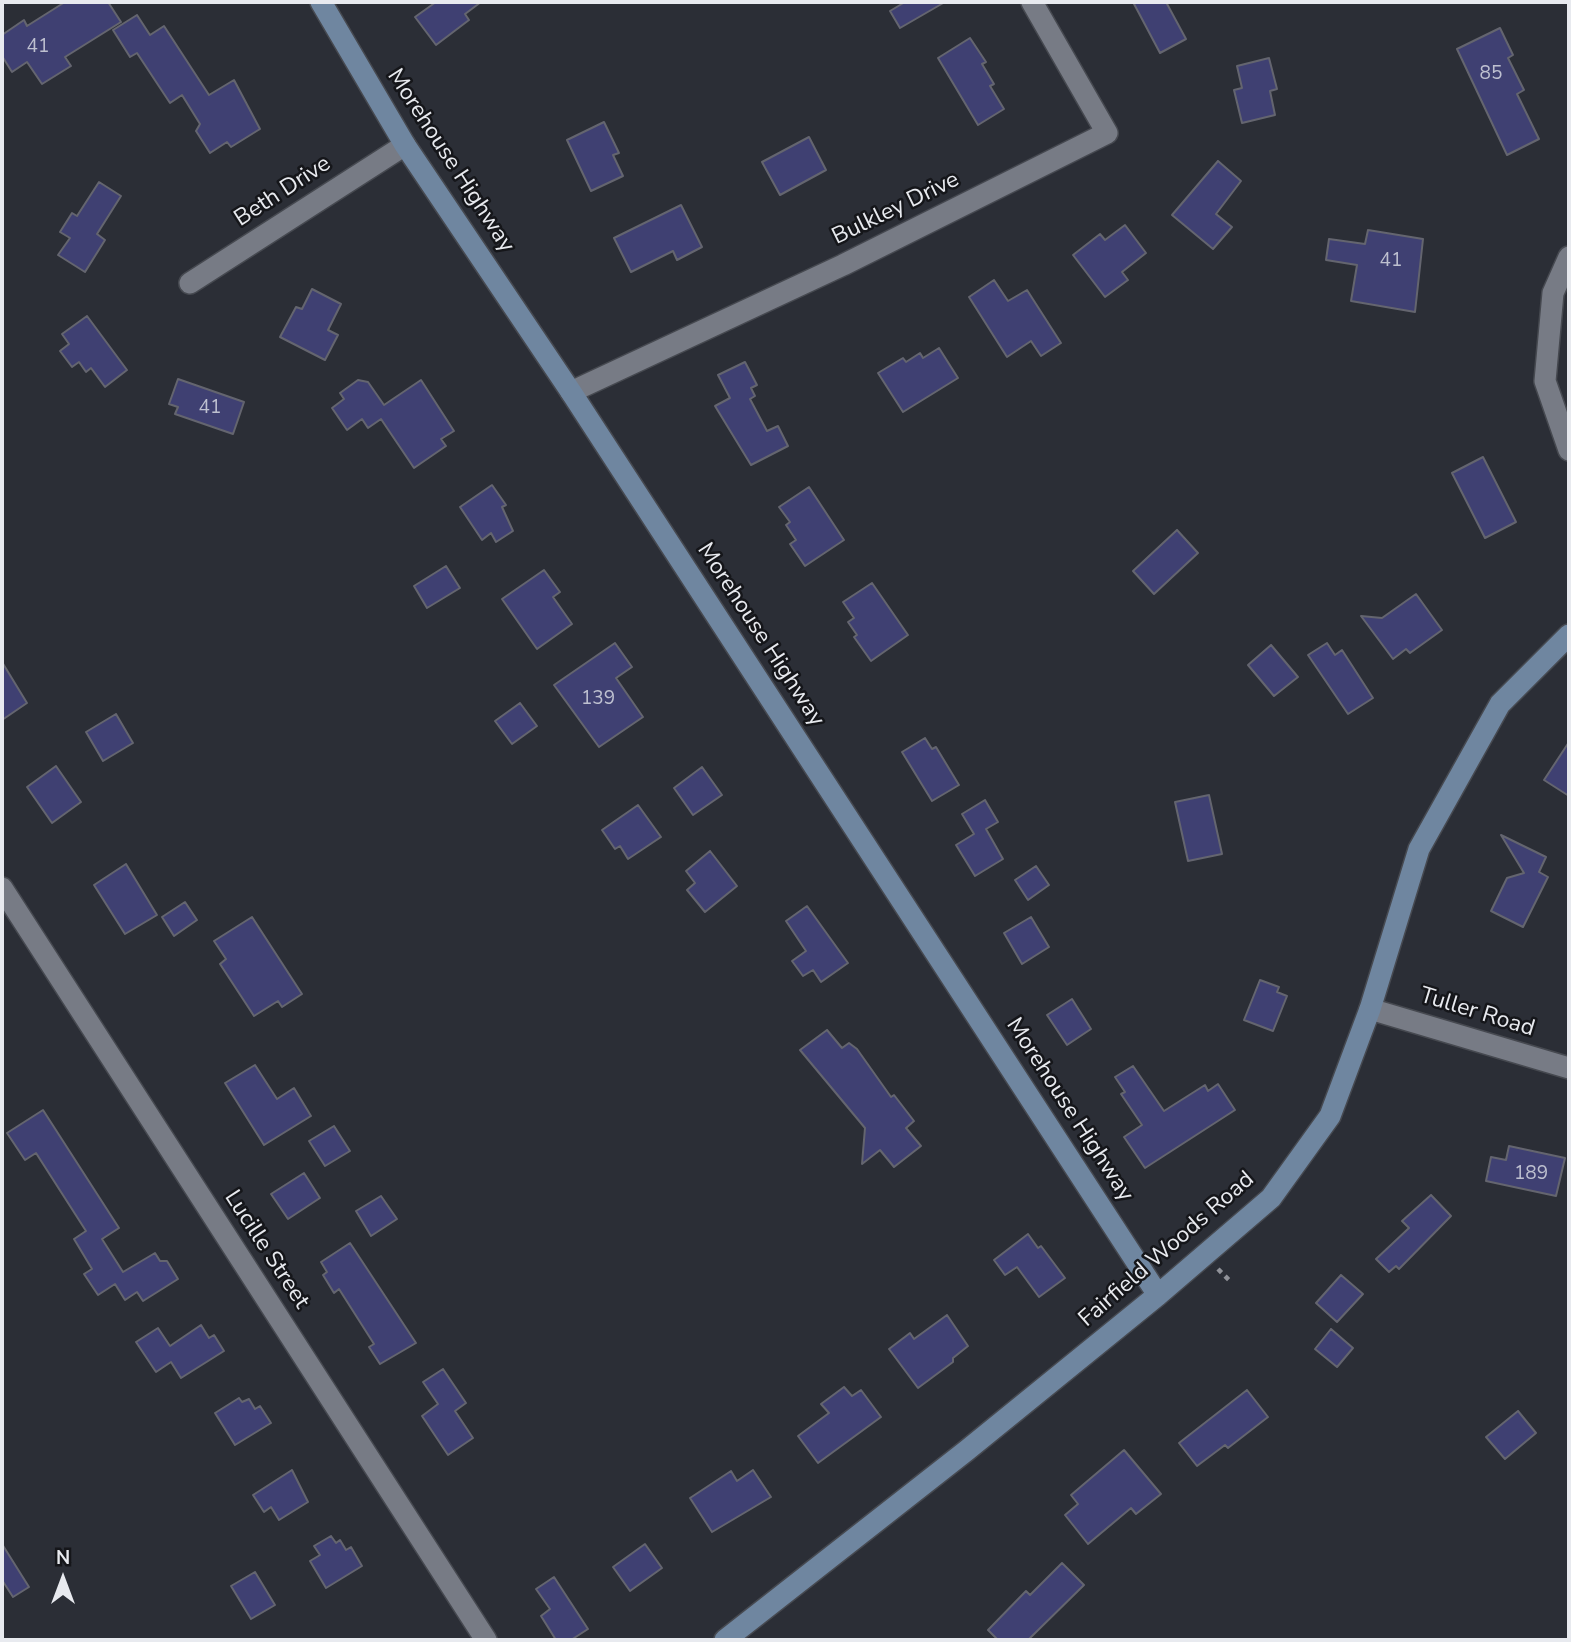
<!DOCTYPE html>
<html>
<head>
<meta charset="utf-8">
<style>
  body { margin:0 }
  #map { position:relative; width:1571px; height:1642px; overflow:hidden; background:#2b2e36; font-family:"Nunito Sans",sans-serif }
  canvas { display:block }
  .frame { position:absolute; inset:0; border:4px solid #e8eaef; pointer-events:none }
  .north { position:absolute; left:28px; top:1544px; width:70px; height:70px; -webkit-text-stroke:5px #15161a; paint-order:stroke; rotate:0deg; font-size:19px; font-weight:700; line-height:28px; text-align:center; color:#e8eaef }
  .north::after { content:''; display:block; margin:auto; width:24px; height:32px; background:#e8eaef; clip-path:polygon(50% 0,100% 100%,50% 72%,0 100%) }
</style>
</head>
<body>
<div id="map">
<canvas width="1571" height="1642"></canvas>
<div class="frame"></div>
<div class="north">N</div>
</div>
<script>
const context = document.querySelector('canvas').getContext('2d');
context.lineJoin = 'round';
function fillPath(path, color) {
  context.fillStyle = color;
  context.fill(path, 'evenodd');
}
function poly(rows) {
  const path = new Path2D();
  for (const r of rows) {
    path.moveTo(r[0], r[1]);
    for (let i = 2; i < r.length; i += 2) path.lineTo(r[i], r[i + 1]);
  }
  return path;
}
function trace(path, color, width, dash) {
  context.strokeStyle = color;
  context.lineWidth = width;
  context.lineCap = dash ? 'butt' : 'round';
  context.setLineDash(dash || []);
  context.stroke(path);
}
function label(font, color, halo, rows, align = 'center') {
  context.font = font + ' "Nunito Sans",sans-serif';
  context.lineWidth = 5;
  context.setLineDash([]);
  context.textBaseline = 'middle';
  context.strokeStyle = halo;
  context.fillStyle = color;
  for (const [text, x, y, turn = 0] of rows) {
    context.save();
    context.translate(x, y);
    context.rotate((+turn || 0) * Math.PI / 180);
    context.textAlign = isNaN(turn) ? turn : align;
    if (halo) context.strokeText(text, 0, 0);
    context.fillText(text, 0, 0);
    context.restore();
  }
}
const building = poly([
  [65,2,108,2,121,22,65,57,71,66,42,84,27,62,12,72,2,56,2,35,24,20,27,26,65,2],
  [436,2,481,2,465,14,469,20,436,45,415,17,436,2],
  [905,2,945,2,900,28,890,11,905,2],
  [1133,2,1166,2,1186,39,1160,53,1133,2],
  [137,15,150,35,164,26,209,95,234,80,260,129,231,147,227,142,210,153,196,131,200,124,182,95,170,103,137,53,130,57,113,30,137,15],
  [1500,28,1513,55,1508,58,1524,90,1517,94,1539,139,1507,155,1457,49,1500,28],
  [970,38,986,62,982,64,994,84,990,86,1004,109,978,125,938,58,970,38],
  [1269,58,1277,89,1270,91,1275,115,1242,123,1234,90,1242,88,1237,66,1269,58],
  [604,122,619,153,613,155,623,176,591,191,567,140,604,122],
  [809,137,826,170,780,195,762,162,809,137],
  [1218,161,1241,181,1216,214,1232,227,1213,249,1172,215,1218,161],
  [99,182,121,196,97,234,105,240,85,272,58,255,70,238,60,232,72,213,77,216,99,182],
  [681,205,702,247,677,260,673,251,631,272,614,238,681,205],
  [1125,225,1146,253,1122,272,1128,280,1105,297,1073,255,1100,234,1105,240,1125,225],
  [1368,230,1423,239,1415,312,1351,301,1357,265,1326,260,1329,239,1365,244,1368,230],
  [994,280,1008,301,1027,290,1061,343,1041,356,1031,341,1007,357,969,297,994,280],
  [312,289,341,304,328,330,338,335,325,360,280,337,296,307,302,309,312,289],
  [87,316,127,370,105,387,91,368,86,372,79,362,72,367,60,351,69,344,62,334,87,316],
  [939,348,958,378,903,412,878,373,903,358,906,362,920,353,923,358,939,348],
  [745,362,757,385,751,388,755,396,750,399,767,431,778,426,788,446,751,465,715,406,730,398,718,375,745,362],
  [178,379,244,402,233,434,175,414,178,407,169,404,178,379],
  [358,380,368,382,384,405,421,380,454,431,441,439,446,446,414,468,381,419,368,428,362,419,347,430,332,408,344,399,340,393,358,380],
  [1483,457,1516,522,1485,538,1452,473,1483,457],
  [492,485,506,505,502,507,513,531,496,542,491,533,482,540,460,507,492,485],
  [809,487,844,540,805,566,790,544,796,540,786,525,790,522,779,507,809,487],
  [1177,530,1198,553,1154,594,1133,571,1177,530],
  [446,566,460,588,427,608,414,586,446,566],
  [544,570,560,592,553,597,572,624,537,649,502,599,544,570],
  [872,583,908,635,871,661,854,637,857,635,848,622,854,618,843,602,872,583],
  [1416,594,1442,630,1410,653,1406,649,1393,659,1361,616,1382,618,1416,594],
  [615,643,632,667,616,678,643,717,599,747,554,685,615,643],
  [1327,643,1335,655,1342,650,1373,698,1348,714,1308,655,1327,643],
  [1271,645,1298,677,1274,696,1248,665,1271,645],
  [2,662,27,703,2,720,2,662],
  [520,703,537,726,512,744,495,721,520,703],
  [116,714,133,743,103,761,86,732,116,714],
  [925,738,932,749,936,747,959,785,932,801,902,752,925,738],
  [1569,742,1569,796,1544,780,1569,742],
  [56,766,81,802,52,823,27,787,56,766],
  [702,767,722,795,693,815,674,788,702,767],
  [1209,795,1222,854,1188,861,1175,802,1209,795],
  [985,800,998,822,986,829,1003,859,975,876,956,845,974,834,962,814,985,800],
  [638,805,661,837,628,859,620,846,615,849,602,830,638,805],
  [1501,835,1546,857,1539,872,1548,877,1523,927,1491,911,1507,878,1524,873,1501,835],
  [710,851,737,886,705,912,687,890,695,883,686,871,710,851],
  [126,864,157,915,125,934,94,885,126,864],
  [1036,866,1049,885,1028,900,1015,880,1036,866],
  [185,902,197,920,174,936,162,917,185,902],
  [807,906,848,963,821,982,813,970,803,976,792,961,806,951,786,921,807,906],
  [252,917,302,994,282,1007,278,1001,254,1016,220,964,226,959,214,941,252,917],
  [1031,917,1049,947,1022,964,1004,933,1031,917],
  [1260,980,1279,987,1277,992,1287,996,1273,1031,1244,1020,1260,980],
  [1072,999,1091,1029,1067,1045,1047,1015,1072,999],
  [827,1030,842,1048,849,1043,857,1049,891,1097,894,1095,914,1121,906,1128,921,1146,894,1167,880,1150,862,1164,865,1128,800,1050,827,1030],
  [255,1065,277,1099,294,1088,311,1116,264,1145,225,1083,255,1065],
  [1133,1066,1164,1111,1205,1085,1208,1091,1218,1084,1235,1110,1145,1168,1124,1137,1142,1125,1121,1094,1125,1092,1115,1077,1133,1066],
  [43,1110,119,1228,102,1239,123,1272,155,1253,160,1261,167,1261,178,1279,143,1301,137,1292,125,1300,115,1284,98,1295,84,1274,92,1269,74,1239,86,1231,36,1153,25,1160,7,1133,43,1110],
  [334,1126,350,1151,325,1166,309,1141,334,1126],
  [1509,1146,1565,1158,1556,1196,1486,1181,1491,1157,1506,1160,1509,1146],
  [304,1173,320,1198,288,1219,271,1194,304,1173],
  [1431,1195,1451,1216,1399,1269,1396,1266,1389,1272,1376,1259,1409,1228,1402,1221,1431,1195],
  [381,1196,397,1219,371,1236,356,1211,381,1196],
  [1028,1234,1038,1248,1041,1246,1065,1278,1039,1297,1017,1267,1005,1275,994,1260,1028,1234],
  [350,1243,416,1343,380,1364,369,1347,374,1344,339,1289,334,1293,323,1275,327,1272,321,1262,350,1243],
  [1341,1275,1363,1294,1337,1322,1316,1303,1341,1275],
  [947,1315,968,1346,953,1358,953,1362,918,1388,889,1349,910,1333,914,1339,947,1315],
  [201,1325,209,1338,214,1335,224,1351,181,1378,171,1362,156,1372,136,1342,158,1328,170,1346,201,1325],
  [1331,1329,1353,1348,1337,1367,1315,1349,1331,1329],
  [443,1369,466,1403,455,1411,473,1438,448,1455,422,1416,438,1404,423,1382,443,1369],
  [844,1387,852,1396,861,1390,881,1417,818,1463,798,1436,829,1413,821,1404,844,1387],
  [1247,1390,1268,1417,1228,1448,1225,1445,1197,1466,1179,1443,1247,1390],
  [239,1398,242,1402,249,1399,255,1409,260,1406,271,1423,235,1445,215,1413,239,1398],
  [1518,1411,1536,1433,1505,1459,1486,1437,1518,1411],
  [1124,1450,1161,1494,1136,1514,1131,1508,1088,1544,1065,1515,1078,1504,1071,1495,1124,1450],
  [292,1470,308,1502,279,1520,271,1507,264,1512,253,1495,292,1470],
  [753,1470,771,1497,712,1532,690,1498,731,1471,737,1481,753,1470],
  [331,1536,336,1543,340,1540,346,1550,351,1547,362,1566,326,1588,310,1561,320,1555,314,1546,331,1536],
  [2,1544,29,1587,13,1597,2,1580,2,1544],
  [645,1544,662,1568,630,1591,613,1567,645,1544],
  [1062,1563,1084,1585,1028,1640,998,1640,988,1630,1026,1591,1030,1595,1062,1563],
  [255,1572,275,1605,251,1619,231,1586,255,1572],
  [554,1577,588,1629,571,1640,556,1640,541,1616,550,1609,536,1589,554,1577]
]);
fillPath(building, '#3f4072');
trace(building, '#64656f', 2);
const street = poly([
  [1569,257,1553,293,1545,381,1569,450],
  [190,283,405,145],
  [571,392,843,265,1107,133,1032,2],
  [2,888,486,1640],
  [1370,1009,1569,1068]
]);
const secondary = poly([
  [321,2,405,145,571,392,1158,1295],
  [725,1640,966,1451,1158,1295,1271,1198,1330,1116,1370,1009,1419,849,1500,704,1569,635]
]);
trace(street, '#464950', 24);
trace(secondary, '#464950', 24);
trace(poly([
  [1218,1269,1231,1282]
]), '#909299', 4.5, [5, 5]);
trace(street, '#777b85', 21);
trace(secondary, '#6f86a0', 21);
label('19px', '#bec0d0', null, [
  ["41",38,47],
  ["85",1491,74],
  ["41",1391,261],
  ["41",210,408],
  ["139",598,699],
  ["189",1531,1174]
]);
label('23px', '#e8eaef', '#15161a', [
  ["Morehouse Highway",450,161,57],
  ["Beth Drive",283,192,-33],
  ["Bulkley Drive",896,209,-26],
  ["Morehouse Highway",760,635,57],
  ["Tuller Road",1477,1013,17],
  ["Morehouse Highway",1069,1110,57],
  ["Lucille Street",266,1250,57],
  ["Fairfield Woods Road",1167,1250,-41]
]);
</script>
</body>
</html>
